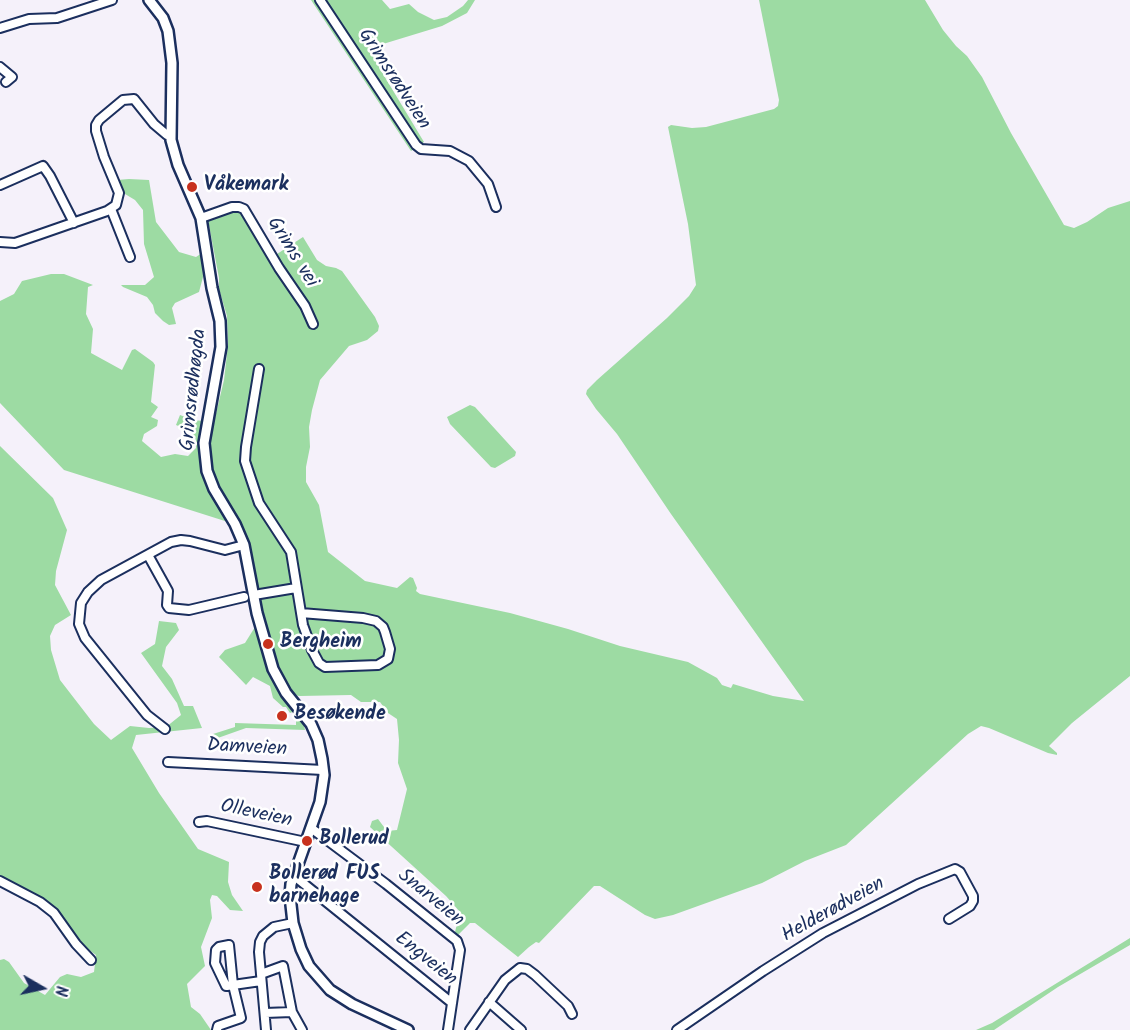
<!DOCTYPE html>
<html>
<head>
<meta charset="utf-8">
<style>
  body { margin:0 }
  #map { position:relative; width:1130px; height:1030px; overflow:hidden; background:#f5f1fa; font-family:Kalam,sans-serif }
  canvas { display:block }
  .north { position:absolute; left:12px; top:958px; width:60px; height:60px; -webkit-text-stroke:4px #fff; paint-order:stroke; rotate:99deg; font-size:16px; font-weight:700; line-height:24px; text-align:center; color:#1b2f5e }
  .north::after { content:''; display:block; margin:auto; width:21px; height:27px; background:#1b2f5e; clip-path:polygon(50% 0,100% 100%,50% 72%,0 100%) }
</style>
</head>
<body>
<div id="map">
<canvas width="1130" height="1030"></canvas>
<div class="north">N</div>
</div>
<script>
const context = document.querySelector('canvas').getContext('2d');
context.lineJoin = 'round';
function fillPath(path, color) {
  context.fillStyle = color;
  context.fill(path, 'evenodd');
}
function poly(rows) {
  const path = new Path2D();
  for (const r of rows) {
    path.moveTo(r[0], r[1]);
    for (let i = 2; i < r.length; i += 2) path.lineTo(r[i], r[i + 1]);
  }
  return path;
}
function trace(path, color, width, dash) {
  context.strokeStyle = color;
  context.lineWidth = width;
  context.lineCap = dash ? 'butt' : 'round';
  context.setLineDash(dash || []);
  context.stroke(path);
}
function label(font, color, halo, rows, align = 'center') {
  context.font = font + ' Kalam,sans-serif';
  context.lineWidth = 5;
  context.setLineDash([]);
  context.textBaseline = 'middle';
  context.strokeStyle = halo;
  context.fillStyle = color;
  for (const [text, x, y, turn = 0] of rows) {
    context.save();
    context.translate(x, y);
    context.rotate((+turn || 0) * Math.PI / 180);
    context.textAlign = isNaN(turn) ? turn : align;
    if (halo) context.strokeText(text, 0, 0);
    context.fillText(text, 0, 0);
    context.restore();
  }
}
fillPath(poly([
  [311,0,382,0,390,9,409,4,418,12,434,20,447,17,463,6,468,0,475,0,467,13,442,26,383,44,375,49,373,56,380,69,424,142,411,151],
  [759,0,925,0,943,30,956,46,967,56,982,77,1011,133,1064,225,1074,228,1087,222,1108,208,1130,201,1130,676,1072,723,1049,746,1057,753,1057,755,1048,753,989,728,981,726,968,734,846,845,805,861,762,883,673,915,655,919,645,915,600,886,594,886,539,943,536,942,529,947,518,957,475,923,470,923,458,935,455,932,460,912,446,896,370,827,372,821,378,819,387,831,397,830,407,789,398,763,399,740,397,719,388,713,380,702,361,702,351,695,300,696,284,694,295,711,290,713,286,707,283,707,273,698,270,686,253,677,246,685,219,657,225,650,245,643,255,627,252,620,241,550,228,522,64,470,0,403,0,301,14,294,22,281,51,274,64,274,93,285,88,287,86,314,93,329,91,353,122,370,132,350,135,349,153,362,155,365,151,402,158,407,151,417,158,420,157,426,144,434,142,441,161,457,175,454,188,456,196,448,196,440,190,431,176,425,180,415,193,420,214,422,224,380,228,345,227,316,219,289,219,278,208,220,246,208,274,256,303,237,317,260,326,266,336,268,342,271,375,317,379,326,378,331,367,340,349,346,320,380,312,410,309,427,310,447,306,467,306,482,319,505,328,552,365,581,397,588,410,577,413,578,417,588,416,591,420,594,510,613,568,629,620,646,688,662,717,678,722,685,731,688,733,684,773,696,804,701,671,514,617,434,596,409,586,394,587,390,597,380,667,318,689,296,696,285,688,224,668,127,671,125,692,128,706,127,774,109,778,106,779,100],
  [129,179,149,180,156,222,179,252,196,257,202,253,203,277,199,292,175,303,172,308,176,324,169,325,163,321,155,313,153,305,147,297,123,287,121,285,145,285,154,277,144,244,143,210,135,200,125,194,117,180],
  [470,405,475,407,516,452,515,456,495,468,491,467,450,424,447,417],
  [0,446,53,498,67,530,56,571,55,585,71,615,55,625,50,636,51,650,60,680,94,724,111,740,130,726,149,728,166,727,181,715,177,703,141,653,155,644,159,621,176,623,179,630,166,647,162,666,172,679,184,706,193,706,202,728,136,735,132,748,159,793,198,849,229,862,228,882,232,895,243,911,230,910,217,896,212,895,210,900,212,918,201,947,205,966,187,984,191,1007,200,1014,211,1030,0,1030,0,960,4,959,9,962,24,983,45,995,60,977,67,974,81,977,94,972,96,955,78,942,61,914,42,899,0,877],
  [300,717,303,721,305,730,246,728,215,739,213,734,235,727,235,723,296,725,296,720],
  [1130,938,1130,945,1058,987,994,1030,976,1030,992,1023]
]), '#9ddba3');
const minor = poly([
  [320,0,416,145,421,149,450,151,469,161,488,184,496,207],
  [0,28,29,19,57,18,112,0],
  [0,67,12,77,6,82],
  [0,185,43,166,50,176,74,223],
  [111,209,130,257],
  [201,218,232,207,239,207,244,209,279,268,305,306,313,324],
  [0,242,15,243,107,211,116,205,119,193,104,157,96,131,96,125,99,120,123,100,134,99,154,124,167,135,170,135],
  [259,369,246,447,245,461,259,503,291,552,303,625,312,650,319,663,325,667,378,665,388,659,390,649,385,632,383,627,376,621,363,618,301,613],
  [148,555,168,591,167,605,169,608,189,610,244,597],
  [254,595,296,588],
  [165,729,147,715,85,638,79,624,81,603,88,592,101,580,171,542,181,540,190,541,225,550,244,545],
  [168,762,323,770],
  [199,822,207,821,306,842],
  [311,828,386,884,457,941,460,950,448,1030],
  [293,875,452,1003],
  [0,881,40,902,54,913,76,944,91,960],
  [261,974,283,966,292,1012,302,1030],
  [489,1002,521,1030],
  [265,1013,292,1012],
  [217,1030,218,1026,241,1018,233,985,229,945,219,947,216,950,215,963,226,986,227,986,233,985,261,981],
  [266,1030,259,952,260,942,263,936,274,927,293,923],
  [470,1030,505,980,520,968,527,969,535,975,568,1006,572,1014],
  [677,1030,763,971,823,933,918,884,955,869,960,872,973,896,973,901,970,906,949,919]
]);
const major = poly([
  [149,0,163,18,168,31,172,63,171,140,178,165,201,218,212,288,220,321,221,347,204,443,207,471,214,489,235,524,244,545,257,613,273,669,286,693,311,724,318,740,322,759,324,775,320,802,291,884,290,896,293,923,301,949,309,966,330,990,352,1004,408,1030]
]);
trace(minor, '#1b2f5e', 12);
trace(major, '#1b2f5e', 14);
trace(minor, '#fff', 8);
trace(major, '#fff', 9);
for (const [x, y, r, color] of [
  [192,187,6,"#c8321e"],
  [268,644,6,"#c8321e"],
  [282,716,6,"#c8321e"],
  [307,841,6,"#c8321e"],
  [257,887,6,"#c8321e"]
]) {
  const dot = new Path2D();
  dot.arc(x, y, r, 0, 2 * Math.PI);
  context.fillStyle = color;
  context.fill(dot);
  trace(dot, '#fff', 2);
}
label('20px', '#1b2f5e', '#fff', [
  ["Grimsrødveien",393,80,57],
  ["Grims vei",291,253,58],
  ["Grimsrødhøgda",195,390,-84],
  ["Damveien",247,749,3],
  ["Olleveien",256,815,12],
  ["Snarveien",430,899,39],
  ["Helderødveien",834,911,-29],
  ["Engveien",425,960,39]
]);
label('bold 20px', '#1b2f5e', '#fff', [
  ["Våkemark",204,187],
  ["Bergheim",280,644],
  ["Besøkende",294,716],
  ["Bollerud",319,841],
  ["Bollerød FUS",269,876],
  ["barnehage",269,899]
], 'left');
</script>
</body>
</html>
